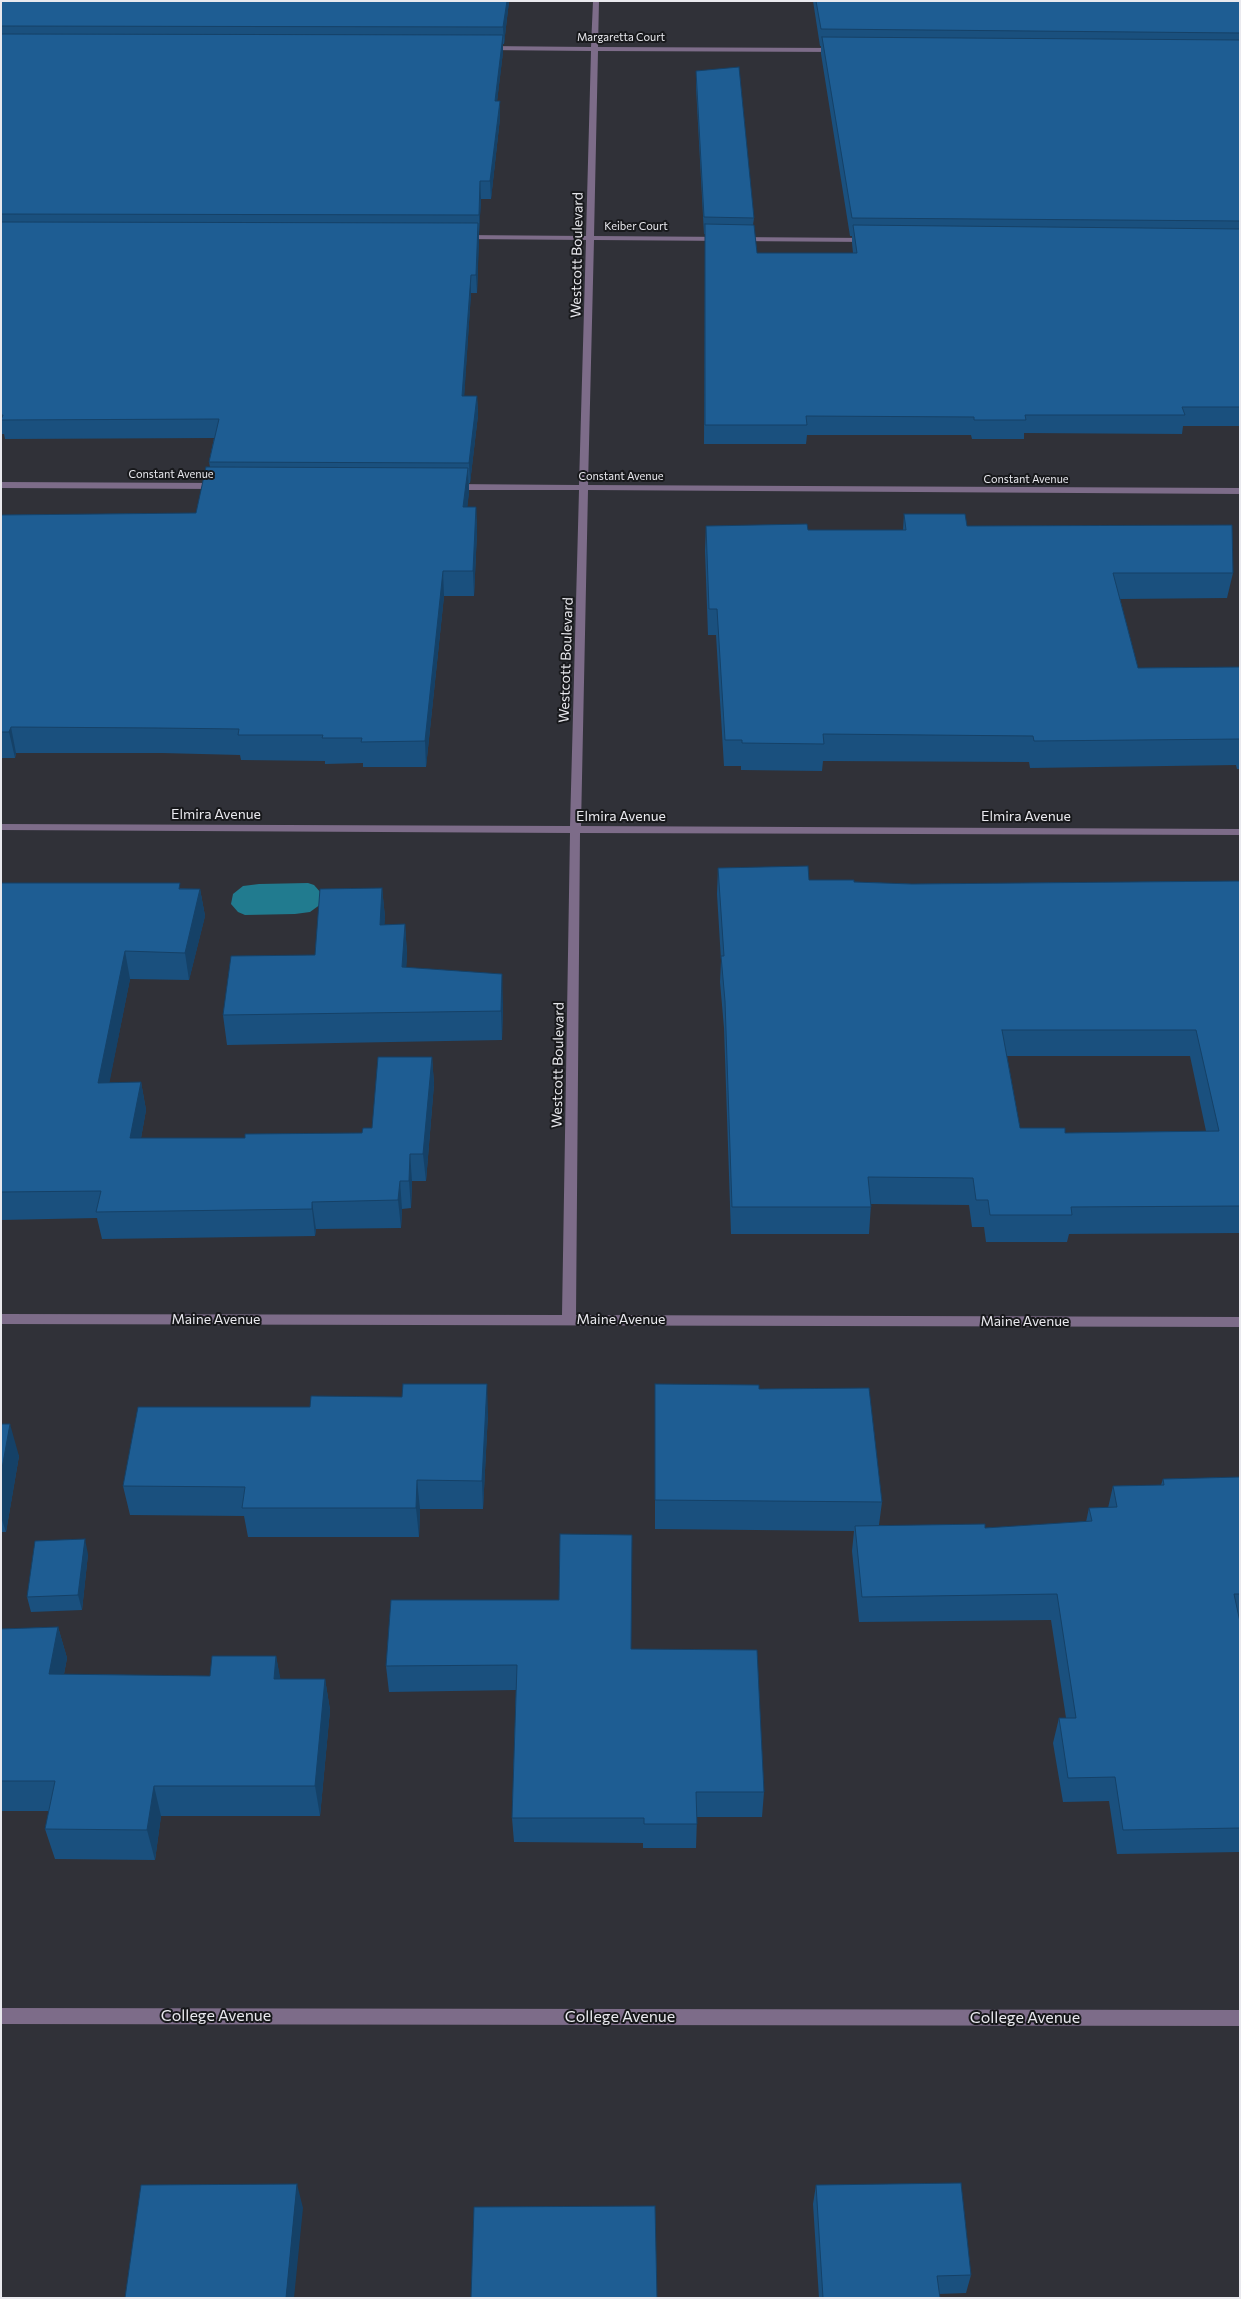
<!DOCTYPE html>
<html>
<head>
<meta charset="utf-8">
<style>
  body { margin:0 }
  #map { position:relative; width:1241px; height:2299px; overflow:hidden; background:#303138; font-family:Commissioner,sans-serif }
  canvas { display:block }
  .frame { position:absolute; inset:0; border:2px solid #e9e9ee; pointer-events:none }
</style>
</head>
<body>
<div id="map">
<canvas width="1241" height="2299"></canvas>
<div class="frame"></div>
</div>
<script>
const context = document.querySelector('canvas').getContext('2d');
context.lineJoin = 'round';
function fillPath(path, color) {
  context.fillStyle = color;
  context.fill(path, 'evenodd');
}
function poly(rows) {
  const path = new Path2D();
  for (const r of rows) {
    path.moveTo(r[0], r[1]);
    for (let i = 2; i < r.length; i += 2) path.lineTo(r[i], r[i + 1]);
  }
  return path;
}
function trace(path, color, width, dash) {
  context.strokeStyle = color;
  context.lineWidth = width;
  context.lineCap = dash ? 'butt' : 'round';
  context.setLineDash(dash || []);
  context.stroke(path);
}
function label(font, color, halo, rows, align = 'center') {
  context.font = font + ' Commissioner,sans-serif';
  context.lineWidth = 4;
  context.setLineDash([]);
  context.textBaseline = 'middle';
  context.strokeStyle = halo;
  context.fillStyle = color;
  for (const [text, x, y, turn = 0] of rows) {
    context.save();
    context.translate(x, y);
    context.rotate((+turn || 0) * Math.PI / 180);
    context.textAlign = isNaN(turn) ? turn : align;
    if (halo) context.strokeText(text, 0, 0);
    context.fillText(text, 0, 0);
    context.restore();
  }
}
fillPath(poly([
  [308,883,314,885,322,894,321,904,310,912,295,914,245,915,238,912,231,904,233,894,243,886,259,884]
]), '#217b8f');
fillPath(poly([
  [593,1,599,1,598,47,839,48,842,50,839,52,598,51,594,236,869,238,873,240,869,242,594,240,588,485,1240,488,1240,494,588,490,581,826,1240,829,1240,835,580,833,576,1315,1240,1317,1240,1327,1,1324,1,1314,562,1315,570,833,1,830,1,824,570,826,579,490,451,490,446,487,451,484,579,485,586,240,464,239,460,237,464,235,586,236,591,51,486,50,483,48,486,46,591,47,593,1],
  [1,482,219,483,224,486,219,489,1,488,1,482],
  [1,2008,1240,2010,1240,2026,1,2024,1,2008]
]), '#7d6c89');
fillPath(poly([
  [1,1,509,1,504,44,503,44,503,52,497,101,500,101,500,118,491,199,481,199,479,233,477,293,471,293,464,396,477,396,478,415,470,483,469,483,469,492,467,507,476,507,477,532,474,596,444,596,426,767,363,767,363,763,325,764,325,761,241,760,240,755,162,753,16,753,15,758,1,758,1,515,196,513,210,467,209,462,214,438,5,439,4,434,1,434],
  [813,1,1240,1,1240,426,1183,426,1182,434,1024,433,1024,439,972,439,971,435,807,435,806,444,704,444,705,234,704,234,696,87,696,71,754,218,753,225,757,253,853,253,852,243,852,236,850,236,821,54,821,46,820,46],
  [904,514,967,526,1233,573,1227,598,1120,599,1138,668,1240,667,1240,769,1237,769,1236,765,1030,768,1029,762,823,761,822,771,741,770,741,766,724,766,716,635,708,635,705,551,706,526,808,530,903,530],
  [718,868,809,880,912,884,1240,881,1240,1233,1069,1234,1067,1242,986,1242,984,1227,972,1227,969,1205,871,1204,869,1234,731,1234,724,1028,720,982,721,960,717,894],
  [1007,1056,1190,1056,1206,1131,1065,1133,1020,1128],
  [1,883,200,889,205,916,189,980,130,979,109,1083,141,1082,146,1110,141,1138,245,1138,362,1133,372,1128,432,1057,434,1084,426,1181,412,1181,411,1208,402,1209,401,1228,316,1229,315,1236,102,1239,97,1218,1,1220],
  [382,888,385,917,384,925,405,924,407,954,406,967,503,1003,502,1040,227,1045,223,1015,315,955],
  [655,1384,759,1389,882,1502,879,1525,985,1528,1086,1522,1089,1508,1108,1508,1113,1486,1161,1485,1163,1479,1240,1477,1240,1619,1239,1619,1240,1622,1240,1852,1117,1854,1109,1801,1063,1802,1053,1743,1059,1718,1066,1718,1051,1620,859,1622,852,1551,854,1531,655,1529],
  [488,1413,483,1509,420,1509,419,1537,248,1537,244,1516,130,1515,123,1486],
  [1,1424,19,1456,6,1532,1,1532],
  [88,1554,82,1610,31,1612,27,1597],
  [58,1627,67,1658,64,1674,210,1676,276,1656,280,1679,325,1679,330,1710,320,1816,161,1816,155,1860,55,1859,45,1829,49,1811,1,1811,1,1629],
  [631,1649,764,1792,762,1817,697,1817,696,1848,643,1848,643,1843,514,1842,512,1818,516,1690,389,1692,386,1666],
  [816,2185,971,2275,966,2293,939,2294,940,2298,819,2298,813,2204]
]), '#1a507e');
fillPath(poly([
  [507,1,509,1,504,44,503,27],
  [503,35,503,52,495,119,495,101],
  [500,101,500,118,491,199,490,181],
  [480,181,481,199,479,233,479,215],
  [478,223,479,241,477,293,476,275],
  [471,275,471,293,463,415,462,396],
  [477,396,478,415,470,483,469,463],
  [468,468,469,492,465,532,463,507],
  [476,507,477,532,474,596,473,571],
  [443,571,444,596,426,767,425,741],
  [11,727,16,753,15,758,9,732],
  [382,888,385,917,383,954,380,925],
  [200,889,205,916,189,980,185,953],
  [405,924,407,954,405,996,402,967],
  [125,951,130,979,104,1110,98,1083],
  [502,974,503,1003,502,1040,501,1011],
  [432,1057,434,1084,426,1181,423,1154],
  [141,1082,146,1110,136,1166,130,1138],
  [410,1154,412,1181,411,1208,409,1181],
  [400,1181,402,1209,401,1228,398,1200],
  [312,1202,316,1229,315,1236,312,1209],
  [487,1384,488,1413,483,1509,482,1481],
  [10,1424,19,1456,6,1532,1,1517,1,1474],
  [417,1480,420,1509,419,1537,416,1508],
  [85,1539,88,1554,82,1610,78,1595],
  [58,1627,67,1658,58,1705,49,1674],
  [276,1656,282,1687,274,1679],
  [325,1679,330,1710,320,1816,315,1786],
  [154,1786,161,1816,155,1860,147,1830],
  [297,2184,303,2208,294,2298,286,2298]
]), '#154167');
const building = poly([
  [1,1,507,1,503,27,1,26,1,1],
  [816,1,1240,1,1240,33,821,29,816,1],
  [1,34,503,35,495,101,500,101,490,181,480,181,479,215,1,214,1,34],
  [822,37,1240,40,1240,221,852,218,822,37],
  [739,67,754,218,704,217,696,71,739,67],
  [1,222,478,223,476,275,471,275,462,396,477,396,469,463,209,462,219,419,1,420,3,415,1,415,1,222],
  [705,224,754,225,757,253,857,253,853,225,1240,229,1240,407,1182,407,1185,415,1025,415,1026,420,974,420,974,417,806,416,807,425,705,425,705,224],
  [206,467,468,468,463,507,476,507,473,571,443,571,425,741,361,742,362,738,322,738,323,735,238,735,239,729,158,728,11,727,9,732,1,732,1,515,196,513,206,467],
  [904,514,965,514,967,526,1232,525,1233,573,1113,573,1138,668,1240,667,1240,739,1034,741,1033,736,823,734,824,744,742,743,742,740,725,740,717,609,709,609,706,526,807,524,808,530,906,530,904,514],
  [808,866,809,880,854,880,854,882,912,884,1240,881,1240,1206,1071,1207,1072,1215,990,1215,988,1200,976,1200,973,1178,868,1177,871,1207,732,1207,725,1001,721,956,724,956,718,868,808,866],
  [1002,1030,1196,1030,1219,1131,1065,1133,1065,1128,1020,1128,1002,1030],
  [1,883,180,883,179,889,200,889,185,953,125,951,98,1083,141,1082,130,1138,245,1138,245,1134,362,1133,363,1128,372,1128,378,1057,432,1057,423,1154,410,1154,409,1181,400,1181,398,1200,312,1202,312,1209,96,1212,101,1191,1,1192,1,883],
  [382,888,380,925,405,924,402,967,502,974,501,1011,223,1015,231,956,315,955,320,889,382,888],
  [403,1384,487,1384,482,1481,417,1480,416,1508,242,1508,245,1487,123,1486,138,1407,310,1407,311,1396,402,1397,403,1384],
  [655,1384,759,1385,759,1389,869,1388,882,1502,655,1500,655,1384],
  [1,1424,10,1424,1,1474,1,1424],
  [1240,1477,1240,1594,1234,1594,1240,1622,1240,1828,1123,1830,1115,1777,1068,1778,1059,1718,1076,1718,1057,1594,862,1597,855,1526,985,1524,985,1528,1092,1521,1089,1508,1117,1507,1113,1486,1164,1485,1163,1479,1240,1477],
  [560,1534,632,1535,631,1649,757,1650,764,1792,696,1792,697,1824,644,1824,644,1818,512,1818,517,1665,386,1666,391,1600,559,1600,560,1534],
  [85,1539,78,1595,27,1597,35,1541,85,1539],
  [58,1627,49,1674,210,1676,212,1656,276,1656,274,1679,325,1679,315,1786,154,1786,147,1830,45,1829,55,1781,1,1781,1,1629,58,1627],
  [961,2183,971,2275,937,2276,940,2298,823,2298,816,2185,961,2183],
  [297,2184,286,2298,125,2298,141,2185,297,2184],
  [655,2206,657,2298,471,2298,474,2207,655,2206]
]);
fillPath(building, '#1e5d93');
trace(building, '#154167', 1);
label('11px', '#e9e9ee', '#18191c', [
  ["Margaretta Court",621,37],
  ["Keiber Court",636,226],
  ["Constant Avenue",171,474],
  ["Constant Avenue",621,476],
  ["Constant Avenue",1026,479]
]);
label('14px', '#e9e9ee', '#18191c', [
  ["Westcott Boulevard",577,255,-89],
  ["Westcott Boulevard",566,660,-88],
  ["Elmira Avenue",216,814],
  ["Elmira Avenue",621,816],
  ["Elmira Avenue",1026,816],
  ["Westcott Boulevard",558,1065,-89],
  ["Maine Avenue",216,1319],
  ["Maine Avenue",621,1319],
  ["Maine Avenue",1025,1321]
]);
label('16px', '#e9e9ee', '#18191c', [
  ["College Avenue",216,2016],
  ["College Avenue",620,2017],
  ["College Avenue",1025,2018]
]);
</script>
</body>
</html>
